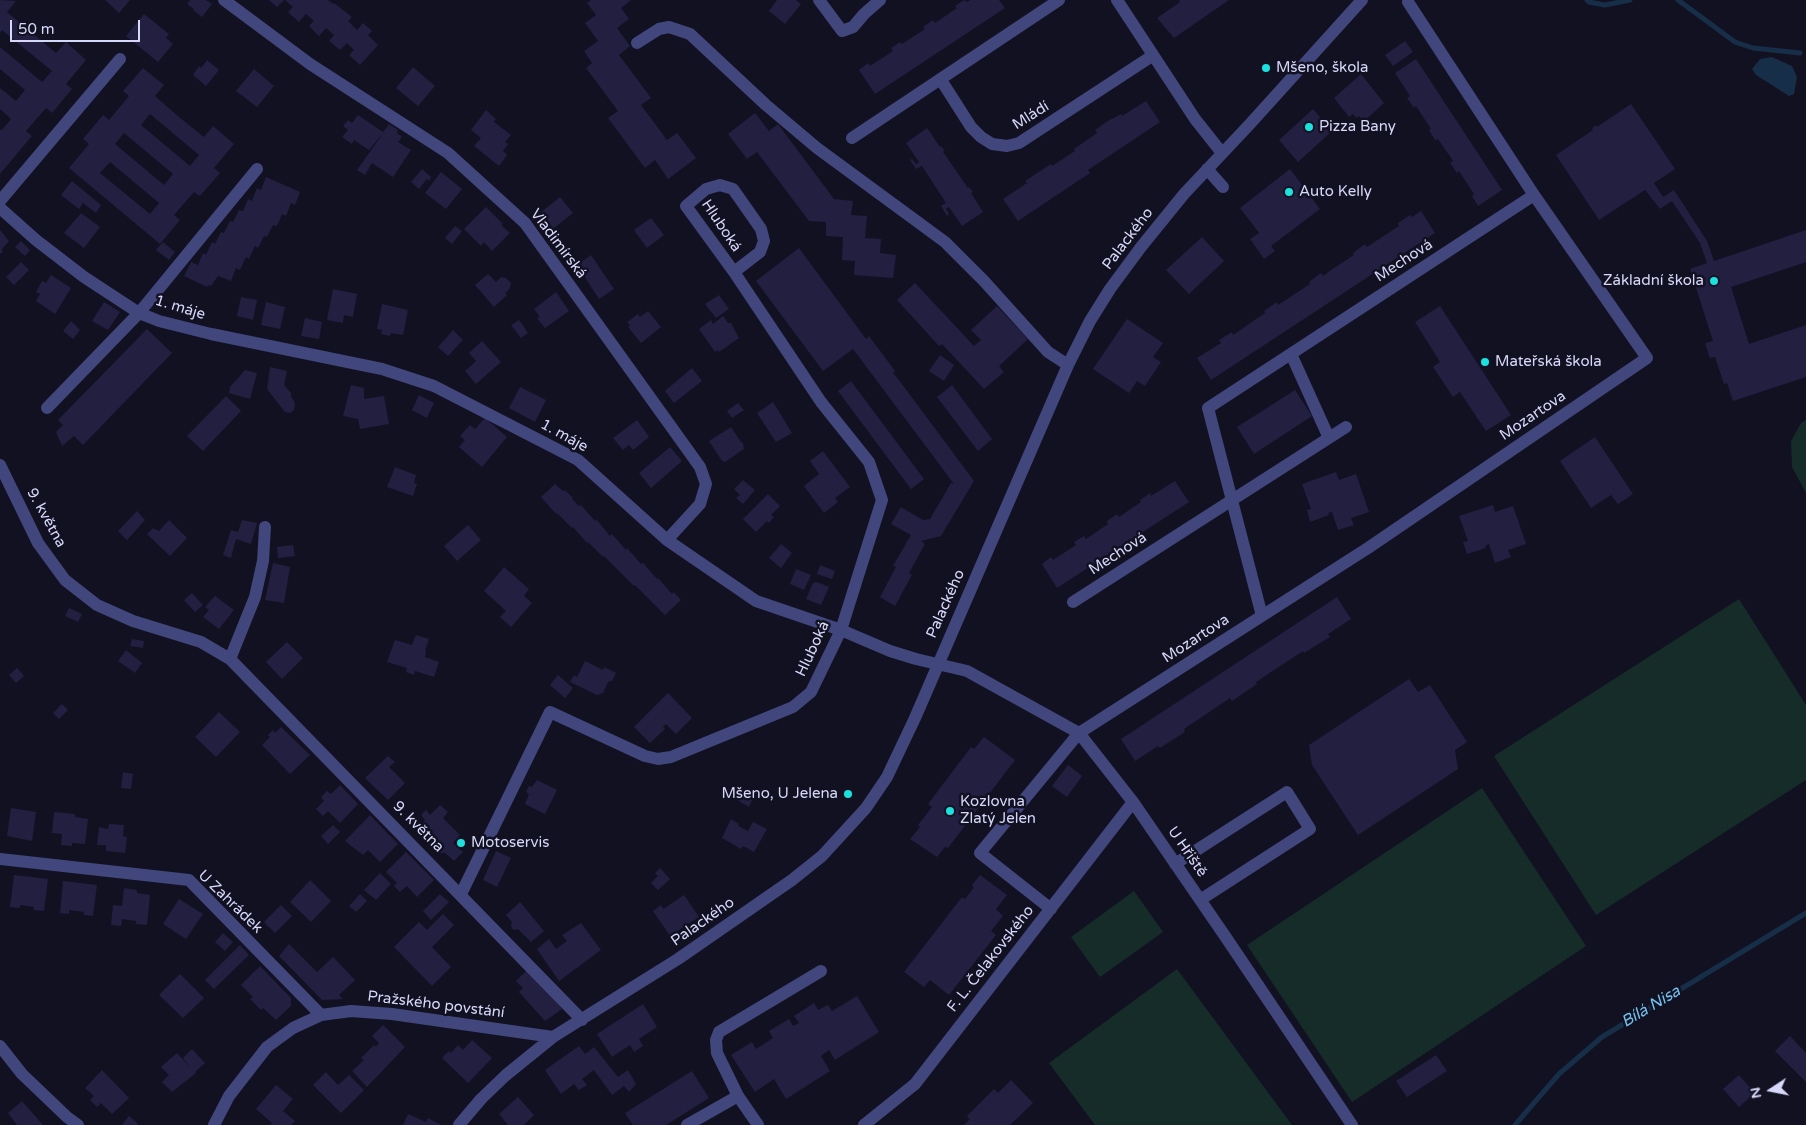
<!DOCTYPE html>
<html>
<head>
<meta charset="utf-8">
<style>
  body { margin:0 }
  #map { position:relative; width:1806px; height:1125px; overflow:hidden; background:#121122; font-family:"Varela Round",sans-serif }
  canvas { display:block }
  .north { position:absolute; left:1746px; top:1065px; width:50px; height:50px; -webkit-text-stroke:4px #121122; paint-order:stroke; rotate:259deg; font-size:14px; font-weight:700; line-height:20px; text-align:center; color:#d7d7fa }
  .north::after { content:''; display:block; margin:auto; width:18px; height:22px; background:#d7d7fa; clip-path:polygon(50% 0,100% 100%,50% 72%,0 100%) }
  .scale { position:absolute; left:10px; top:20px; width:130px; height:22px; box-sizing:border-box; border:2px solid #d7d7fa; border-top:0; padding-left:6px; font-size:15px; line-height:18px; white-space:nowrap; color:#d7d7fa; -webkit-text-stroke:4px #121122; paint-order:stroke }
</style>
</head>
<body>
<div id="map">
<canvas width="1806" height="1125"></canvas>
<div class="north">N</div>
<div class="scale">50 m</div>
</div>
<script>
const context = document.querySelector('canvas').getContext('2d');
context.lineJoin = 'round';
function fillPath(path, color) {
  context.fillStyle = color;
  context.fill(path, 'evenodd');
}
function poly(rows) {
  const path = new Path2D();
  for (const r of rows) {
    path.moveTo(r[0], r[1]);
    for (let i = 2; i < r.length; i += 2) path.lineTo(r[i], r[i + 1]);
  }
  return path;
}
function trace(path, color, width, dash) {
  context.strokeStyle = color;
  context.lineWidth = width;
  context.lineCap = dash ? 'butt' : 'round';
  context.setLineDash(dash || []);
  context.stroke(path);
}
function label(font, color, halo, rows, align = 'center') {
  context.font = font + ' "Varela Round",sans-serif';
  context.lineWidth = 5;
  context.setLineDash([]);
  context.textBaseline = 'middle';
  context.strokeStyle = halo;
  context.fillStyle = color;
  for (const [text, x, y, turn = 0] of rows) {
    context.save();
    context.translate(x, y);
    context.rotate((+turn || 0) * Math.PI / 180);
    context.textAlign = isNaN(turn) ? turn : align;
    if (halo) context.strokeText(text, 0, 0);
    context.fillText(text, 0, 0);
    context.restore();
  }
}
fillPath(poly([
  [1806,420,1806,493,1792,467,1791,441,1801,423],
  [1739,599,1806,705,1806,780,1596,915,1494,756],
  [1482,788,1586,946,1352,1102,1247,945],
  [1134,891,1163,932,1100,977,1071,937],
  [1177,969,1292,1125,1095,1125,1049,1063]
]), '#152c28');
fillPath(poly([
  [1772,57,1792,66,1797,77,1794,94,1789,96,1756,75,1752,69,1760,59]
]), '#162e47');
trace(poly([
  [1587,0,1589,2,1605,5,1630,0],
  [1678,0,1735,42,1753,48,1800,53],
  [1515,1125,1559,1074,1602,1037,1806,913]
]), '#162e47', 5);
fillPath(poly([
  [0,0,16,1,7,12,56,53,66,42,86,60,66,84,72,89,52,113,46,108,26,131,32,136,0,174,0,129,2,130,11,119,0,109,0,88,16,101,25,90,0,69,0,47,42,82,52,71,2,30,0,33],
  [105,0,130,0,119,13],
  [190,0,206,0,212,4,202,17,193,10,194,9,187,4],
  [269,0,284,0,277,7],
  [285,0,328,0,333,4,334,3,352,17,348,21,357,30,363,23,372,31,368,35,378,45,360,65,349,55,354,50,347,43,340,50,329,41,334,35,326,28,319,36,309,26,314,21,306,14,299,22,288,12,293,7],
  [591,0,631,0,621,8,629,19,617,28,630,46,619,55,651,98,641,105,667,140,677,133,696,158,668,179,655,160,645,168,608,118,618,111,586,68,592,63,584,51,598,41,585,23,596,15,587,3],
  [777,0,796,0,801,4,785,24,769,11],
  [964,0,967,2,970,0,999,0,1005,8,875,94,859,70,868,63,870,66,893,51,891,48,900,42,902,44,925,29,923,27,933,20,935,23,957,8,955,6],
  [1179,0,1229,0,1174,38,1157,18,1180,2],
  [144,14,169,34,166,38,173,44,158,62,126,36],
  [1405,41,1413,52,1393,66,1385,55],
  [1416,59,1502,190,1478,206,1472,196,1474,194,1459,171,1457,173,1450,163,1453,161,1438,139,1435,140,1429,130,1431,129,1416,106,1414,108,1407,98,1410,96,1395,73],
  [207,60,219,70,206,86,193,75,199,66,201,68],
  [413,67,435,86,418,106,396,88],
  [143,68,164,85,155,96,179,117,204,137,213,126,234,144,214,168,220,173,200,196,194,192,174,215,180,220,160,244,69,168,89,144,83,139,103,115,109,120,129,96,123,91],
  [150,114,199,155,190,166,141,125],
  [124,133,173,174,164,185,115,144],
  [110,162,159,203,150,214,100,173],
  [254,69,274,86,257,107,236,91],
  [1361,74,1384,103,1363,122,1359,116,1357,118,1353,114,1349,117,1334,98],
  [1146,101,1160,122,1088,170,1090,173,1018,221,1003,199,1027,183,1025,181,1051,164,1052,166,1075,151,1074,149,1097,133,1095,130,1108,121,1121,114,1122,116],
  [1631,104,1675,169,1654,183,1663,197,1674,190,1707,241,1714,261,1806,230,1806,262,1731,287,1749,344,1806,325,1806,377,1733,401,1727,383,1724,384,1715,357,1710,358,1705,343,1713,341,1690,269,1707,263,1700,243,1672,201,1660,209,1645,190,1599,220,1556,155,1593,130,1592,128,1596,125,1597,127],
  [1313,109,1332,131,1298,162,1279,140],
  [486,110,496,119,494,122,511,135,505,142,508,144,503,151,507,155,499,166,474,146,481,138,471,130],
  [755,113,769,131,778,124,834,199,853,201,851,215,867,216,865,238,881,239,880,253,896,255,893,278,854,275,855,261,842,260,843,237,826,236,826,222,809,221,757,152,747,159,728,134],
  [358,115,383,132,389,124,398,130,397,133,402,137,398,142,411,150,393,177,372,163,365,175,357,170,384,132,369,150,354,140,352,144,342,137,348,130,343,126,348,120,352,123],
  [927,128,940,147,941,146,945,151,943,152,968,188,969,187,973,192,971,193,983,212,962,226,949,207,946,209,949,214,947,216,941,206,946,203,922,166,916,169,910,160,912,159,916,164,919,162,906,143],
  [422,169,431,177,429,181,427,179,419,189,411,182],
  [1290,169,1320,209,1271,246,1275,251,1264,259,1250,239,1259,233,1240,208],
  [441,172,462,189,446,209,425,193],
  [266,177,300,192,295,205,291,203,286,216,282,214,277,226,273,225,267,237,264,236,258,248,255,246,249,259,246,257,240,270,236,268,231,281,218,276,211,286,208,285,207,287,184,276,191,262,198,265,203,253,206,255,212,242,215,244,221,232,224,233,230,221,233,222,239,210,243,211,248,199,252,201,257,188,261,190],
  [72,181,101,205,96,213,83,203,79,209,61,195],
  [560,197,573,213,553,229,540,213],
  [486,207,503,224,501,225,510,233,492,251,484,242,481,246,464,229],
  [1421,211,1435,233,1211,380,1197,358,1221,343,1219,340,1232,332,1233,335,1265,313,1264,311,1277,302,1278,305,1310,284,1309,282,1321,273,1323,276,1331,270,1354,255,1353,253,1365,244,1367,247,1376,241,1399,226,1398,223,1410,215,1412,217],
  [81,213,100,227,84,248,64,233],
  [651,218,664,235,647,248,634,230],
  [455,226,462,231,452,244,445,238],
  [0,230,9,241,2,249,3,252,0,254],
  [1202,237,1224,261,1189,294,1166,270],
  [21,241,30,250,25,256,15,247],
  [163,242,175,252,169,260,156,250],
  [799,248,866,339,869,336,895,371,893,373,899,380,974,481,941,536,921,541,925,544,909,573,912,575,895,606,880,597,896,567,893,566,911,535,891,524,901,507,923,520,930,519,951,483,954,484,853,349,823,371,756,281],
  [591,255,614,289,599,299,577,265],
  [21,262,29,270,14,285,6,277],
  [488,274,496,282,501,277,506,278,511,283,510,288,505,293,507,295,494,307,475,285],
  [51,275,71,288,55,314,36,301,40,294,36,292,42,281,46,283],
  [915,283,974,346,981,340,971,330,997,306,1028,339,999,366,1004,372,984,389,942,344,939,346,897,300],
  [333,289,357,294,353,317,344,315,343,323,327,320],
  [556,292,569,311,545,328,537,318,540,317,534,309],
  [719,295,729,309,716,318,705,304],
  [241,297,257,300,253,320,237,316],
  [104,302,120,312,108,330,92,321],
  [266,302,285,307,280,329,261,325],
  [382,304,408,310,403,335,391,333,390,336,381,334,382,330,377,329],
  [1440,306,1511,415,1486,431,1460,392,1453,397,1433,367,1440,362,1415,322],
  [648,311,661,327,641,343,628,327,630,325,627,322,638,314,640,317],
  [723,316,728,323,731,323,739,338,719,352,718,350,715,352,699,329,711,320,713,324],
  [305,318,322,322,319,339,301,336],
  [1127,319,1163,343,1153,357,1161,362,1145,386,1137,381,1129,393,1093,369],
  [519,320,528,333,521,338,511,325],
  [71,321,80,330,73,339,63,331],
  [147,329,172,353,83,445,74,436,62,446,56,432,63,425,58,420],
  [453,330,463,340,448,356,438,347],
  [482,341,501,362,476,384,465,371,476,361,469,353],
  [940,355,954,365,944,381,929,371],
  [270,367,287,371,284,385,291,393,291,396,295,403,294,410,290,413,285,412,267,389],
  [692,368,702,381,674,403,665,391],
  [245,370,257,373,250,399,229,393,230,387],
  [851,381,924,479,911,489,838,391],
  [351,385,364,388,364,399,384,396,389,424,360,429,358,419,343,416],
  [952,385,992,439,978,451,937,397],
  [520,387,546,400,535,422,509,408],
  [1295,390,1312,416,1254,454,1237,427],
  [419,395,434,403,427,418,412,410],
  [226,396,241,411,203,451,187,436],
  [773,402,792,433,776,442,757,413],
  [738,403,744,410,732,418,727,411],
  [485,418,507,437,482,467,459,447,465,440,460,436,470,425,475,429],
  [637,420,649,437,633,450,629,445,623,450,613,438],
  [731,427,741,442,743,443,744,449,725,462,722,461,709,441],
  [1595,437,1633,494,1618,504,1611,495,1591,508,1560,461],
  [670,447,682,461,651,488,639,473],
  [823,451,850,487,835,498,838,502,824,513,804,486,819,474,810,461],
  [395,467,416,475,414,483,417,484,413,496,387,487],
  [1336,472,1339,480,1356,474,1369,512,1351,518,1354,525,1338,530,1332,512,1328,513,1329,515,1310,522,1307,510,1311,509,1302,484],
  [743,480,755,490,743,504,736,498,740,495,734,489],
  [1175,481,1189,502,1057,588,1042,564,1051,557,1053,560,1076,545,1074,542,1084,536,1086,539,1108,524,1107,521,1117,514,1119,517,1141,502,1140,500,1150,493,1151,496],
  [555,484,563,491,565,490,573,498,572,499,579,506,581,505,595,521,596,519,610,536,612,534,626,550,627,548,641,564,643,563,657,579,658,578,672,594,674,592,681,600,665,615,635,585,634,586,604,556,603,557,588,542,587,543,573,527,572,528,557,513,556,514,541,497],
  [768,494,780,506,771,515,774,517,769,523,767,521,756,532,743,519],
  [1493,505,1495,512,1513,506,1526,544,1508,550,1511,557,1495,563,1489,544,1485,546,1486,548,1467,554,1463,542,1468,541,1459,516],
  [137,511,145,520,127,540,118,531],
  [169,520,187,538,170,556,147,534,153,528,159,531],
  [242,520,257,523,251,544,236,539,231,558,223,555,231,530,238,532],
  [468,525,481,540,457,561,444,546],
  [781,544,792,553,781,568,769,558],
  [293,545,295,556,278,558,277,547],
  [273,563,290,567,284,603,265,600],
  [820,565,835,571,832,579,817,574],
  [504,567,529,589,524,596,532,603,511,627,500,617,506,611,484,591],
  [796,569,811,575,804,590,790,584],
  [817,582,829,587,821,605,806,599,813,583],
  [192,593,203,605,195,612,184,600],
  [215,596,234,610,219,629,203,617,209,610,205,607],
  [1337,597,1351,619,1328,634,1330,637,1304,653,1303,651,1256,682,1257,684,1232,701,1230,698,1184,729,1185,732,1160,748,1158,746,1135,761,1121,739],
  [69,608,82,614,78,622,65,616],
  [416,635,429,639,425,651,426,651,425,657,439,662,434,677,415,671,414,675,406,672,407,668,387,662,395,640,412,645],
  [132,639,144,641,143,648,130,646],
  [287,642,303,658,282,679,266,662],
  [126,650,142,663,135,673,118,661],
  [585,661,603,670,604,667,616,673,612,681,608,682,603,693,597,695,570,682,574,675,577,677],
  [17,668,24,676,16,683,9,675],
  [558,675,573,688,565,698,550,685],
  [1409,679,1418,692,1430,685,1467,742,1455,750,1458,769,1358,835,1312,765,1309,745],
  [668,693,692,718,676,734,666,724,663,727,665,729,650,743,634,727],
  [62,704,68,710,59,719,53,713],
  [219,712,240,732,216,757,195,737],
  [281,727,310,755,290,774,262,745,270,737,268,735,273,730,275,733],
  [984,737,1015,760,948,848,945,847,937,857,910,839,920,827,918,825,932,807,928,804,971,747,974,749],
  [388,756,395,762,389,767,405,783,388,800,365,778],
  [1068,765,1082,776,1067,797,1052,786],
  [123,772,133,774,131,789,121,788],
  [537,780,557,790,545,814,525,804,529,794,526,792,529,786,532,787],
  [340,785,358,804,340,823,328,811,323,816,316,809,324,801,321,797,327,791,331,794],
  [738,790,753,798,749,807,733,798],
  [440,805,448,812,443,818,460,835,453,843,463,852,454,861,444,852,442,854,417,829,425,820,421,815,426,810,430,815],
  [11,808,36,812,32,841,7,836],
  [54,812,75,814,75,817,88,819,85,844,72,843,72,846,61,845,62,834,52,833],
  [370,815,398,844,380,862,368,850,363,855,345,841],
  [731,819,739,824,738,826,748,831,753,822,767,829,754,852,743,846,741,849,722,838],
  [109,824,124,825,123,836,127,837,125,853,106,851,106,845,97,845,99,827,108,829],
  [333,825,340,832,328,844,321,836],
  [496,851,511,858,497,887,483,880],
  [406,852,434,880,417,897,407,886,400,892,394,886,397,883,386,872],
  [660,868,670,879,658,890,651,883,658,876,655,873],
  [380,873,391,884,376,900,364,890],
  [14,875,48,879,44,911,34,910,34,907,20,905,20,908,10,907],
  [980,875,1007,895,996,909,1003,916,991,931,996,935,949,995,930,980,924,987,904,972,962,897,965,899,974,887,972,885],
  [310,880,331,901,311,922,290,902],
  [63,881,97,885,93,916,84,915,84,912,69,910,69,914,60,913],
  [124,888,137,890,137,893,150,895,147,925,136,924,136,921,122,919,121,926,111,925,113,905,122,906],
  [360,894,367,901,356,912,349,906],
  [440,894,449,902,431,920,423,911],
  [684,895,699,917,670,936,653,911,661,905,663,909],
  [179,899,203,914,186,939,163,924],
  [520,902,544,931,531,942,518,929,515,930,512,929,511,924,512,922,506,915],
  [281,905,292,916,275,933,264,922],
  [443,914,454,925,432,947,451,967,432,986,394,947,419,922,427,930],
  [581,923,601,950,559,981,537,949,549,939,556,949,567,941,562,935],
  [223,933,233,942,225,951,215,942],
  [289,944,317,972,333,957,355,980,339,995,343,999,322,1000,279,956],
  [240,945,249,955,214,989,205,980],
  [260,966,291,998,291,1006,276,1020,263,1008,261,1010,250,999,253,997,241,985],
  [527,970,555,999,562,1009,545,1021,519,992,523,988,516,981],
  [180,974,204,998,183,1018,159,995],
  [857,996,879,1032,835,1060,829,1050,821,1056,830,1071,786,1099,774,1079,755,1092,731,1055,752,1042,756,1049,773,1038,769,1031,789,1019,793,1026,799,1023,794,1016,814,1003,818,1010,828,1005,832,1011],
  [643,1004,657,1027,639,1039,643,1046,634,1052,630,1045,612,1057,597,1034],
  [383,1025,405,1047,367,1087,352,1071,364,1060,361,1058,374,1045,376,1047,379,1043,372,1036],
  [1790,1036,1806,1053,1806,1082,1775,1051],
  [472,1040,492,1058,468,1083,442,1058,449,1051,451,1053,458,1045,463,1050],
  [579,1046,585,1054,594,1047,618,1077,628,1070,636,1084,629,1092,624,1086,612,1095,594,1070,582,1079,587,1085,579,1090,574,1084,561,1094,545,1070],
  [192,1049,205,1063,195,1072,196,1073,172,1092,162,1082,169,1075,161,1067,177,1053,190,1067,183,1058],
  [1436,1055,1447,1071,1407,1097,1396,1081],
  [102,1070,129,1098,112,1114,101,1103,97,1107,90,1100,94,1096,85,1088],
  [692,1071,709,1098,666,1125,633,1125,625,1113],
  [326,1072,338,1085,349,1075,364,1090,341,1113,313,1085],
  [1739,1075,1755,1093,1739,1107,1723,1089],
  [1011,1080,1033,1103,1010,1125,964,1125,970,1119,967,1116,994,1089,998,1093],
  [276,1085,293,1099,283,1111,295,1121,291,1125,270,1125,272,1123,256,1109],
  [518,1097,534,1115,524,1125,508,1125,499,1114],
  [22,1101,43,1125,17,1125,8,1113],
  [408,1114,426,1122,428,1118,441,1125,403,1125],
  [129,1116,136,1122,138,1125,122,1125]
]), '#221f41');
trace(poly([
  [224,0,310,64,448,153,525,223,700,467,706,484,700,504,667,540],
  [819,0,842,31,853,27,864,14,880,0],
  [1117,0,1195,119,1222,153],
  [637,43,659,29,669,27,690,34,766,105,817,148,945,242,984,281,1048,352,1068,365],
  [941,80,971,127,981,137,992,144,1007,146,1019,143,1152,56],
  [852,138,1059,0],
  [1207,169,1223,187],
  [0,201,120,59],
  [0,208,36,240,84,277,139,313,159,321,211,334,382,369,434,386,578,460,667,540,756,601,841,630,890,651,916,659,967,671,1079,733,1133,802,1227,939,1352,1125],
  [1291,354,1329,438],
  [47,408,139,313,257,169],
  [0,465,38,543,65,580,97,605,133,621,201,642,230,659,582,1020],
  [1073,602,1346,427],
  [1262,616,1208,408,1534,195],
  [230,659,255,597,263,561,265,527],
  [0,859,189,880,321,1015],
  [1175,864,1287,792,1310,829,1200,900],
  [461,894,550,712,645,756,658,759,671,757,793,707,811,692,841,630,882,500,869,462,821,402,734,272,686,206,706,189,720,185,733,189,761,229,764,241,760,252,734,272],
  [1051,909,980,853,1079,733,1368,548,1647,358,1534,195,1408,2],
  [0,1046,22,1074,67,1117,78,1125],
  [738,1096,717,1053,716,1040,719,1032,821,971],
  [214,1125,229,1096,267,1047,293,1028,321,1015,351,1011,392,1014,553,1037],
  [459,1125,481,1099,506,1075,553,1037,678,959,792,880,822,856,866,808,887,777,915,718,1068,365,1090,321,1110,289,1141,247,1184,194,1249,125,1362,0],
  [687,1125,738,1096,758,1125],
  [864,1125,915,1084,1133,802]
]), '#41467c', 12);
for (const [x, y, r, color] of [
  [1266,68,5,"#1be2de"],
  [1309,127,5,"#1be2de"],
  [1289,192,5,"#1be2de"],
  [1714,281,5,"#1be2de"],
  [1485,362,5,"#1be2de"],
  [848,794,5,"#1be2de"],
  [950,811,5,"#1be2de"],
  [461,843,5,"#1be2de"]
]) {
  const dot = new Path2D();
  dot.arc(x, y, r, 0, 2 * Math.PI);
  context.fillStyle = color;
  context.fill(dot);
  trace(dot, '#121122', 2);
}
label('15px', '#d7d7fa', '#121122', [
  ["Mšeno, škola",1276,68],
  ["Pizza Bany",1319,127],
  ["Auto Kelly",1299,192],
  ["Základní škola",1704,281,"right"],
  ["Mateřská škola",1495,362],
  ["Mšeno, U Jelena",838,794,"right"],
  ["Kozlovna",960,802],
  ["Zlatý Jelen",960,819],
  ["Motoservis",471,843]
], 'left');
label('15px', '#d7d7fa', '#121122', [
  ["Mládí",1031,116,-32],
  ["Hluboká",721,226,56],
  ["Palackého",1128,239,-53],
  ["Vladimírská",558,244,53],
  ["Mechová",1404,261,-33],
  ["1. máje",180,308,17],
  ["Mozartova",1533,416,-34],
  ["1. máje",564,436,29],
  ["9. května",46,518,61],
  ["Mechová",1118,554,-33],
  ["Palackého",946,604,-66],
  ["Mozartova",1196,639,-33],
  ["Hluboká",813,649,-65],
  ["9. května",418,827,45],
  ["U Hřiště",1187,852,55],
  ["U Zahrádek",230,902,44],
  ["Palackého",703,922,-35],
  ["F. L. Čelakovského",991,959,-52],
  ["Pražského povstání",436,1005,7]
]);
label('italic 16px', '#71c3ee', '#121122', [
  ["Bílá Nisa",1651,1007,-31]
]);
</script>
</body>
</html>
